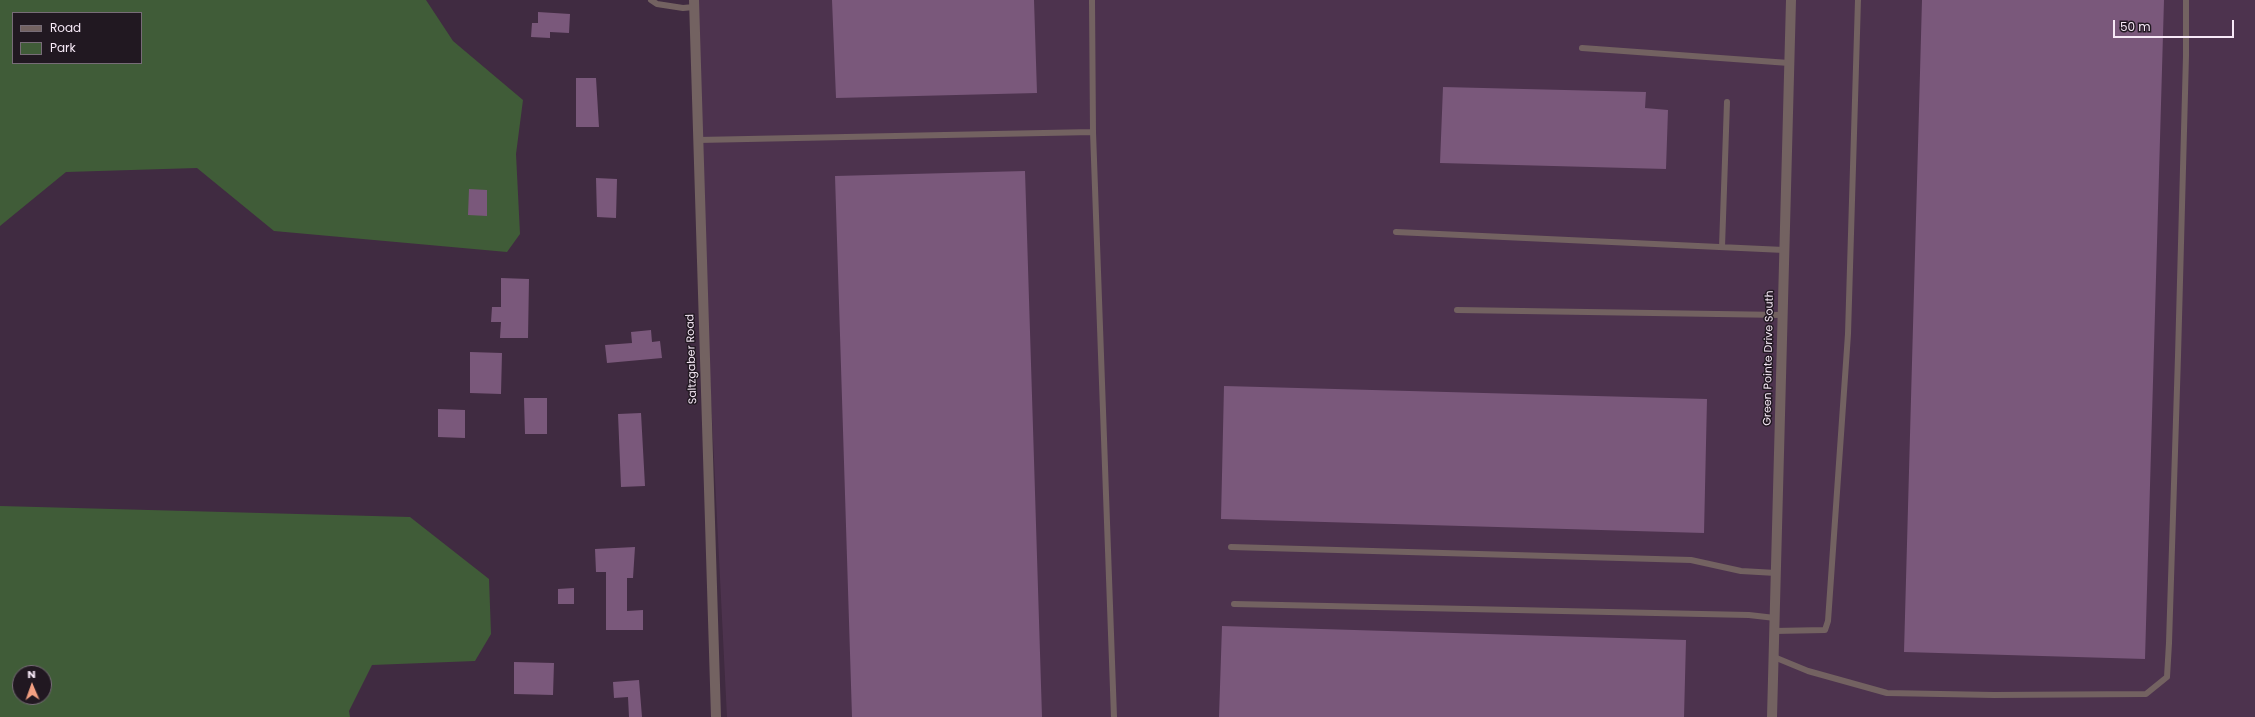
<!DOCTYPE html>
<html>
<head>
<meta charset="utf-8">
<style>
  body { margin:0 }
  #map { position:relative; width:2255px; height:717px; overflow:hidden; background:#402b41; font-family:Poppins,sans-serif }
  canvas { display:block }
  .legend { position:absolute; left:12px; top:12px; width:130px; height:52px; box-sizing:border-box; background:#211821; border:1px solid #776c77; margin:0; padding:5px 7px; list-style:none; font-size:12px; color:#f7e9f7 }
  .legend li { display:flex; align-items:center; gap:8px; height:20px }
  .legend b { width:20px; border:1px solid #776c77 }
  .north { position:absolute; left:12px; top:665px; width:40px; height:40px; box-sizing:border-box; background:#211821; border:1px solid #776c77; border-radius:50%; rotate:358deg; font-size:11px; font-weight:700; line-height:16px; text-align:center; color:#f7e9f7 }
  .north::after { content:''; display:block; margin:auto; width:14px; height:18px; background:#f3a082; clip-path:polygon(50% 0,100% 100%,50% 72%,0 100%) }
  .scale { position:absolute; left:2113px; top:20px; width:121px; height:18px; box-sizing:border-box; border:2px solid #f7e9f7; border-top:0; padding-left:5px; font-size:12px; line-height:14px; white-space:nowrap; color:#f7e9f7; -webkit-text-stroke:3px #211821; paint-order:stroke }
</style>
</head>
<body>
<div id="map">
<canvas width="2255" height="717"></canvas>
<ul class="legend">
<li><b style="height:5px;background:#736261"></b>Road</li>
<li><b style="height:11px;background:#405c38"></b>Park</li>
</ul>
<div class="north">N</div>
<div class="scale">50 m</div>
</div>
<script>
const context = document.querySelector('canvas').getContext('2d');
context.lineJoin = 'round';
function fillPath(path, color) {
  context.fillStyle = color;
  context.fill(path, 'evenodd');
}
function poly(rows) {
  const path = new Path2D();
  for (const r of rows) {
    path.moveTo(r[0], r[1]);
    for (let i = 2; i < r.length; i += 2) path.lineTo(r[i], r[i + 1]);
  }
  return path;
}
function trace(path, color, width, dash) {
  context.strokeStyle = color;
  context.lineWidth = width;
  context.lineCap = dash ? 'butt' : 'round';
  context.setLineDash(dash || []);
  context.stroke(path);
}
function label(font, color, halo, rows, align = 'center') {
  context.font = font + ' Poppins,sans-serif';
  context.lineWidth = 3;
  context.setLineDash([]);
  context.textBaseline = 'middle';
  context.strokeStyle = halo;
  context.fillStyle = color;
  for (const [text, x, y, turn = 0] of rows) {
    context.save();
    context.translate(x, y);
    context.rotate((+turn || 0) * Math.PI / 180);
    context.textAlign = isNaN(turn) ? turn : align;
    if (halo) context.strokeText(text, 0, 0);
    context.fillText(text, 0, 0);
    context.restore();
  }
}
fillPath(poly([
  [695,0,2255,0,2255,717,727,717,698,140]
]), '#4d334e');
fillPath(poly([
  [0,0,426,0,453,41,523,100,516,154,520,234,507,252,274,231,197,168,66,172,0,226],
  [13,13,141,13,141,63,13,63],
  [0,506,410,517,489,579,491,634,475,661,372,665,349,711,350,717,0,717],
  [20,673,44,673,44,697,20,697]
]), '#405c38');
fillPath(poly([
  [832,0,1034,0,1037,93,836,98],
  [1922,0,2164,0,2145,659,1904,652],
  [538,12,570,14,569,33,550,32,550,38,531,37,532,23,538,23],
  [576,78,596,78,599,127,576,127],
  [1443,87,1646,92,1645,108,1668,110,1666,169,1440,163],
  [1025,171,1042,717,852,717,835,176],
  [596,178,617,179,616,218,597,217],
  [469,189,487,190,487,216,468,215],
  [501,278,529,279,528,338,500,338,501,322,491,322,492,307,501,307],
  [651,330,652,342,660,341,662,358,607,363,605,345,632,343,631,332],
  [470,352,502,353,501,394,470,393],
  [1224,386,1707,399,1704,533,1221,519],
  [524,398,547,398,547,434,525,434],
  [438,409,465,410,465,438,438,437],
  [641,413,645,486,621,487,618,414],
  [635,547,633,578,627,578,627,611,643,610,643,630,606,630,606,572,596,572,595,549],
  [574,588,574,604,558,604,558,589],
  [1222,626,1686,640,1684,717,1219,717],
  [514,662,554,663,553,695,514,694],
  [639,680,642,717,629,717,628,697,614,698,613,682]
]), '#7a587b');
trace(poly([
  [651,0,657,4,683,8,694,7],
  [1092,0,1093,132],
  [1582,48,1789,63],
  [698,140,1093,132,1114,717],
  [1396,232,1784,250],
  [1722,247,1727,102],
  [1457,310,1783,315],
  [1231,547,1691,560,1741,571,1776,573],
  [1234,604,1749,615,1775,618],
  [1774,631,1825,630,1828,621,1848,334,1858,0],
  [1774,657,1808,671,1887,693,1994,695,2146,694,2167,677,2169,643,2178,356,2186,56,2186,0]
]), '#736261', 6);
trace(poly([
  [694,0,716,717],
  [1772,717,1791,0]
]), '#736261', 10);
label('11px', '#f7e9f7', '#211821', [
  ["Green Pointe Drive South",1769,358,-89],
  ["Saltzgaber Road",692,359,-92]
]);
</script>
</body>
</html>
